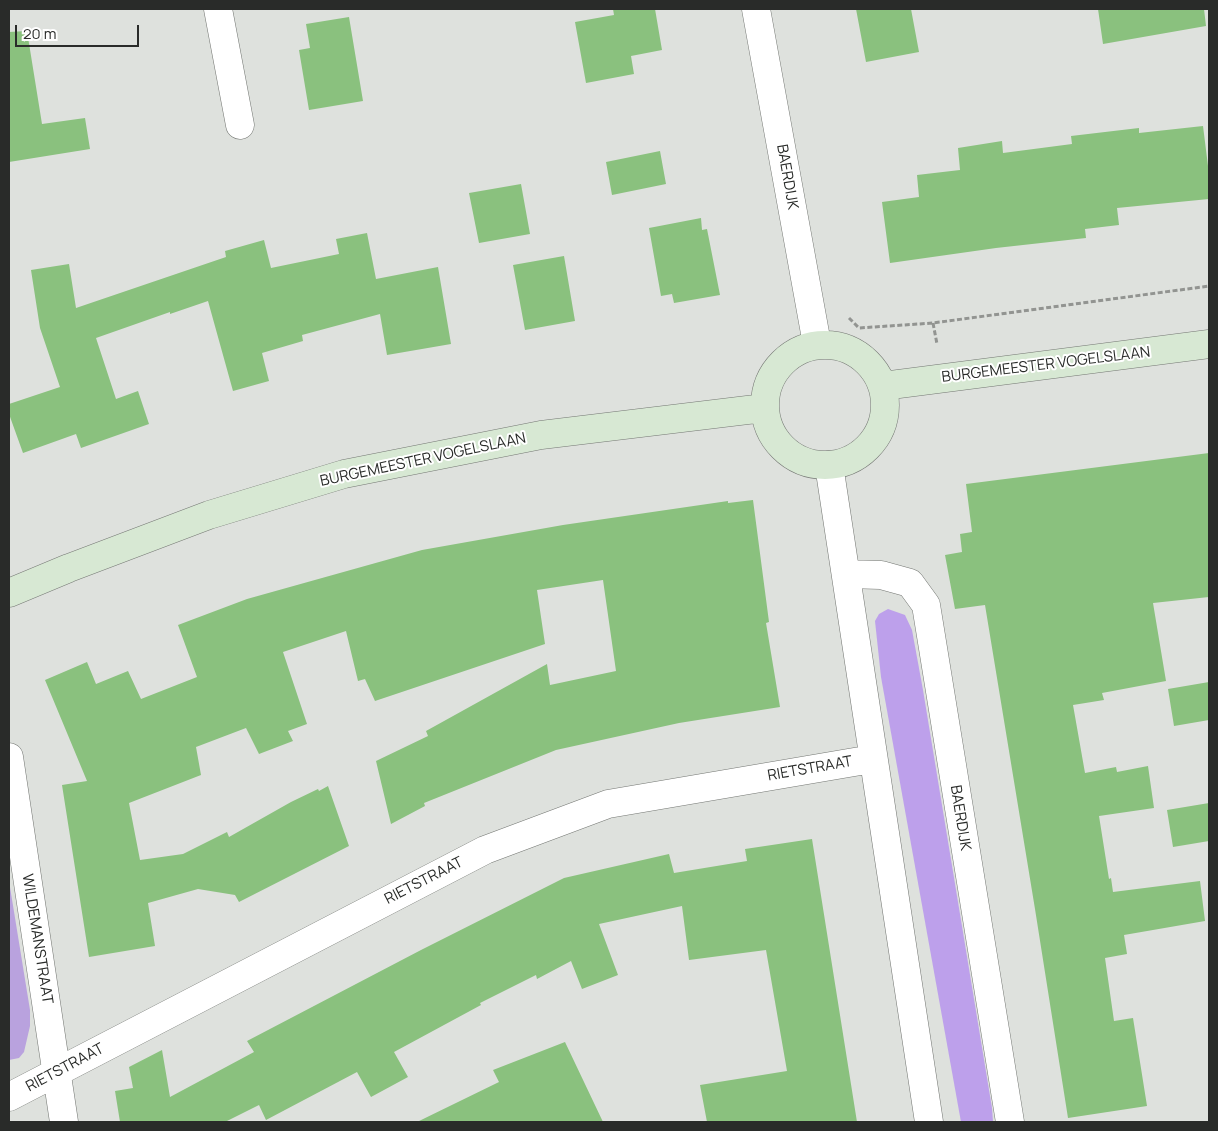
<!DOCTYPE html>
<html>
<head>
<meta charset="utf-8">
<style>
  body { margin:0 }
  #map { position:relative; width:1218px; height:1131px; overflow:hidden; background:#dee1dd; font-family:Manrope,sans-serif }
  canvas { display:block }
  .frame { position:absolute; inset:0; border:10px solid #292b29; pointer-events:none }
  .scale { position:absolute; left:15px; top:25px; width:124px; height:22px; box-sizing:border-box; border:2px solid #292b29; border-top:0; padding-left:6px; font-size:15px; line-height:18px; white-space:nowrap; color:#292b29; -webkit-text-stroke:4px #fff; paint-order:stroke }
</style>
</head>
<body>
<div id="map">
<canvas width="1218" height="1131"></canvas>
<div class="frame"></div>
<div class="scale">20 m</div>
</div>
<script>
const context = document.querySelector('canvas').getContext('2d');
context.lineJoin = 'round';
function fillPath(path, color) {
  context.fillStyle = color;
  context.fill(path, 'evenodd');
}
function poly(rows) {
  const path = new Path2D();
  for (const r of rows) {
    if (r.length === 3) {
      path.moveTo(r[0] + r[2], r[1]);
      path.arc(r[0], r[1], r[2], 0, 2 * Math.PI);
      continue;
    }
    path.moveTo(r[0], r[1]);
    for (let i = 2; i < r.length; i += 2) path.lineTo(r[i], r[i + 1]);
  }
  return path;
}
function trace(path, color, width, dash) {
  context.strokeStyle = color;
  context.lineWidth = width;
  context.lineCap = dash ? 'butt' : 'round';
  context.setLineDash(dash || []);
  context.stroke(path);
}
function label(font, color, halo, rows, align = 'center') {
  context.font = font + ' Manrope,sans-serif';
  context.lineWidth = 4;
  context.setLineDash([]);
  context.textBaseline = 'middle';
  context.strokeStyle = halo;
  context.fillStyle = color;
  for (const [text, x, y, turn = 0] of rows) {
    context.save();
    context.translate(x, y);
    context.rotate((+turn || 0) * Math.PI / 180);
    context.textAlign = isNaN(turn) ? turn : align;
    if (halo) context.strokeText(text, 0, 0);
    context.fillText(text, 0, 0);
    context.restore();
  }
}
fillPath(poly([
  [9,881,30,1010,30,1026,24,1052,19,1058,9,1060]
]), '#b9a2de');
fillPath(poly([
  [888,609,905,615,912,630,923,690,992,1108,993,1122,961,1122,881,677,875,621,879,614]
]), '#bda0eb');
fillPath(poly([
  [613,9,655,9,662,50,631,56,634,74,586,83,575,22,614,15],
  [856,9,911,9,919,52,866,62],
  [1098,9,1204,9,1206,26,1103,44],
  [349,17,363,101,309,110,299,50,310,48,306,24],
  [27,31,42,124,85,118,90,149,9,162,9,32],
  [1203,126,1209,174,1209,199,1117,208,1119,225,1085,229,1086,238,996,248,890,263,882,202,919,197,917,175,960,170,958,148,1002,141,1003,153,1072,144,1071,136,1139,128,1139,133],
  [660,151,666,184,612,195,606,162],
  [521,184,530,234,479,243,469,193],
  [701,218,702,230,707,229,720,295,674,303,672,294,661,296,649,228],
  [367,233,376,279,438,267,451,344,387,355,380,314,302,335,303,341,262,353,269,381,233,391,208,301,170,314,170,312,96,338,116,399,138,391,149,424,81,448,76,434,23,453,9,414,9,404,60,387,40,328,31,270,69,264,76,308,226,257,225,251,264,240,271,268,339,254,336,239],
  [564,256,575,321,525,330,513,265],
  [1209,453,1209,597,1153,603,1166,681,1102,693,1104,700,1073,705,1085,773,1116,767,1117,772,1148,766,1154,808,1099,816,1109,879,1111,878,1113,892,1200,881,1205,921,1124,935,1127,954,1105,958,1114,1021,1133,1018,1147,1106,1068,1118,1035,909,985,605,955,609,945,555,962,552,960,534,972,532,966,484],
  [753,500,769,622,766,623,780,707,679,723,556,750,424,803,425,806,391,824,376,761,428,736,426,731,547,664,550,685,616,671,603,580,537,590,545,644,375,701,365,679,358,681,346,631,283,652,307,724,288,731,293,741,259,754,246,728,196,747,201,775,129,803,140,860,183,854,227,832,229,837,291,802,318,789,319,791,328,786,349,846,239,902,235,895,198,889,148,903,155,946,89,957,62,785,87,781,45,680,87,662,96,684,128,671,141,699,197,677,178,625,247,599,422,550,563,525,728,501,728,503],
  [1209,682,1209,720,1174,726,1168,689],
  [1209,803,1209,841,1173,847,1167,810],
  [812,839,857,1122,707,1122,700,1085,787,1071,766,950,689,960,682,906,599,924,618,975,582,989,571,961,537,979,536,975,480,1003,481,1005,394,1052,408,1077,371,1097,357,1072,266,1120,259,1105,225,1122,120,1122,115,1091,133,1088,129,1067,162,1050,170,1097,254,1052,247,1041,421,950,564,878,669,854,674,873,747,861,745,849],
  [565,1042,603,1122,417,1122,499,1082,493,1070]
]), '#8ac17e');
const street = poly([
  [218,9,240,125],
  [756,9,817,344],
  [829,465,929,1122],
  [846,574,881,575,910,583,926,605,1010,1122],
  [9,757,64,1122],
  [9,1097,485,850,608,804,872,759]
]);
const secondary = poly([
  [825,405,60],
  [883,386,1209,344],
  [9,593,69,568,209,515,344,474,541,435,764,408]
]);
trace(street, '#747773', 29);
trace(secondary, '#747773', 29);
trace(poly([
  [849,318,859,328,933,323,1209,286],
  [933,323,937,344]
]), '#929491', 3, [5, 2.5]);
trace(street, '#fff', 28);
trace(secondary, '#d7e8d3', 28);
label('15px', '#292b29', '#fff', [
  ["BAERDIJK",787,177,80],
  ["BURGEMEESTER VOGELSLAAN",1046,365,-7],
  ["BURGEMEESTER VOGELSLAAN",423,460,-12],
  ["RIETSTRAAT",810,769,-10],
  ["BAERDIJK",960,818,81],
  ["RIETSTRAAT",424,881,-27],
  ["WILDEMANSTRAAT",37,939,81],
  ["RIETSTRAAT",65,1068,-28]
]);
</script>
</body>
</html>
